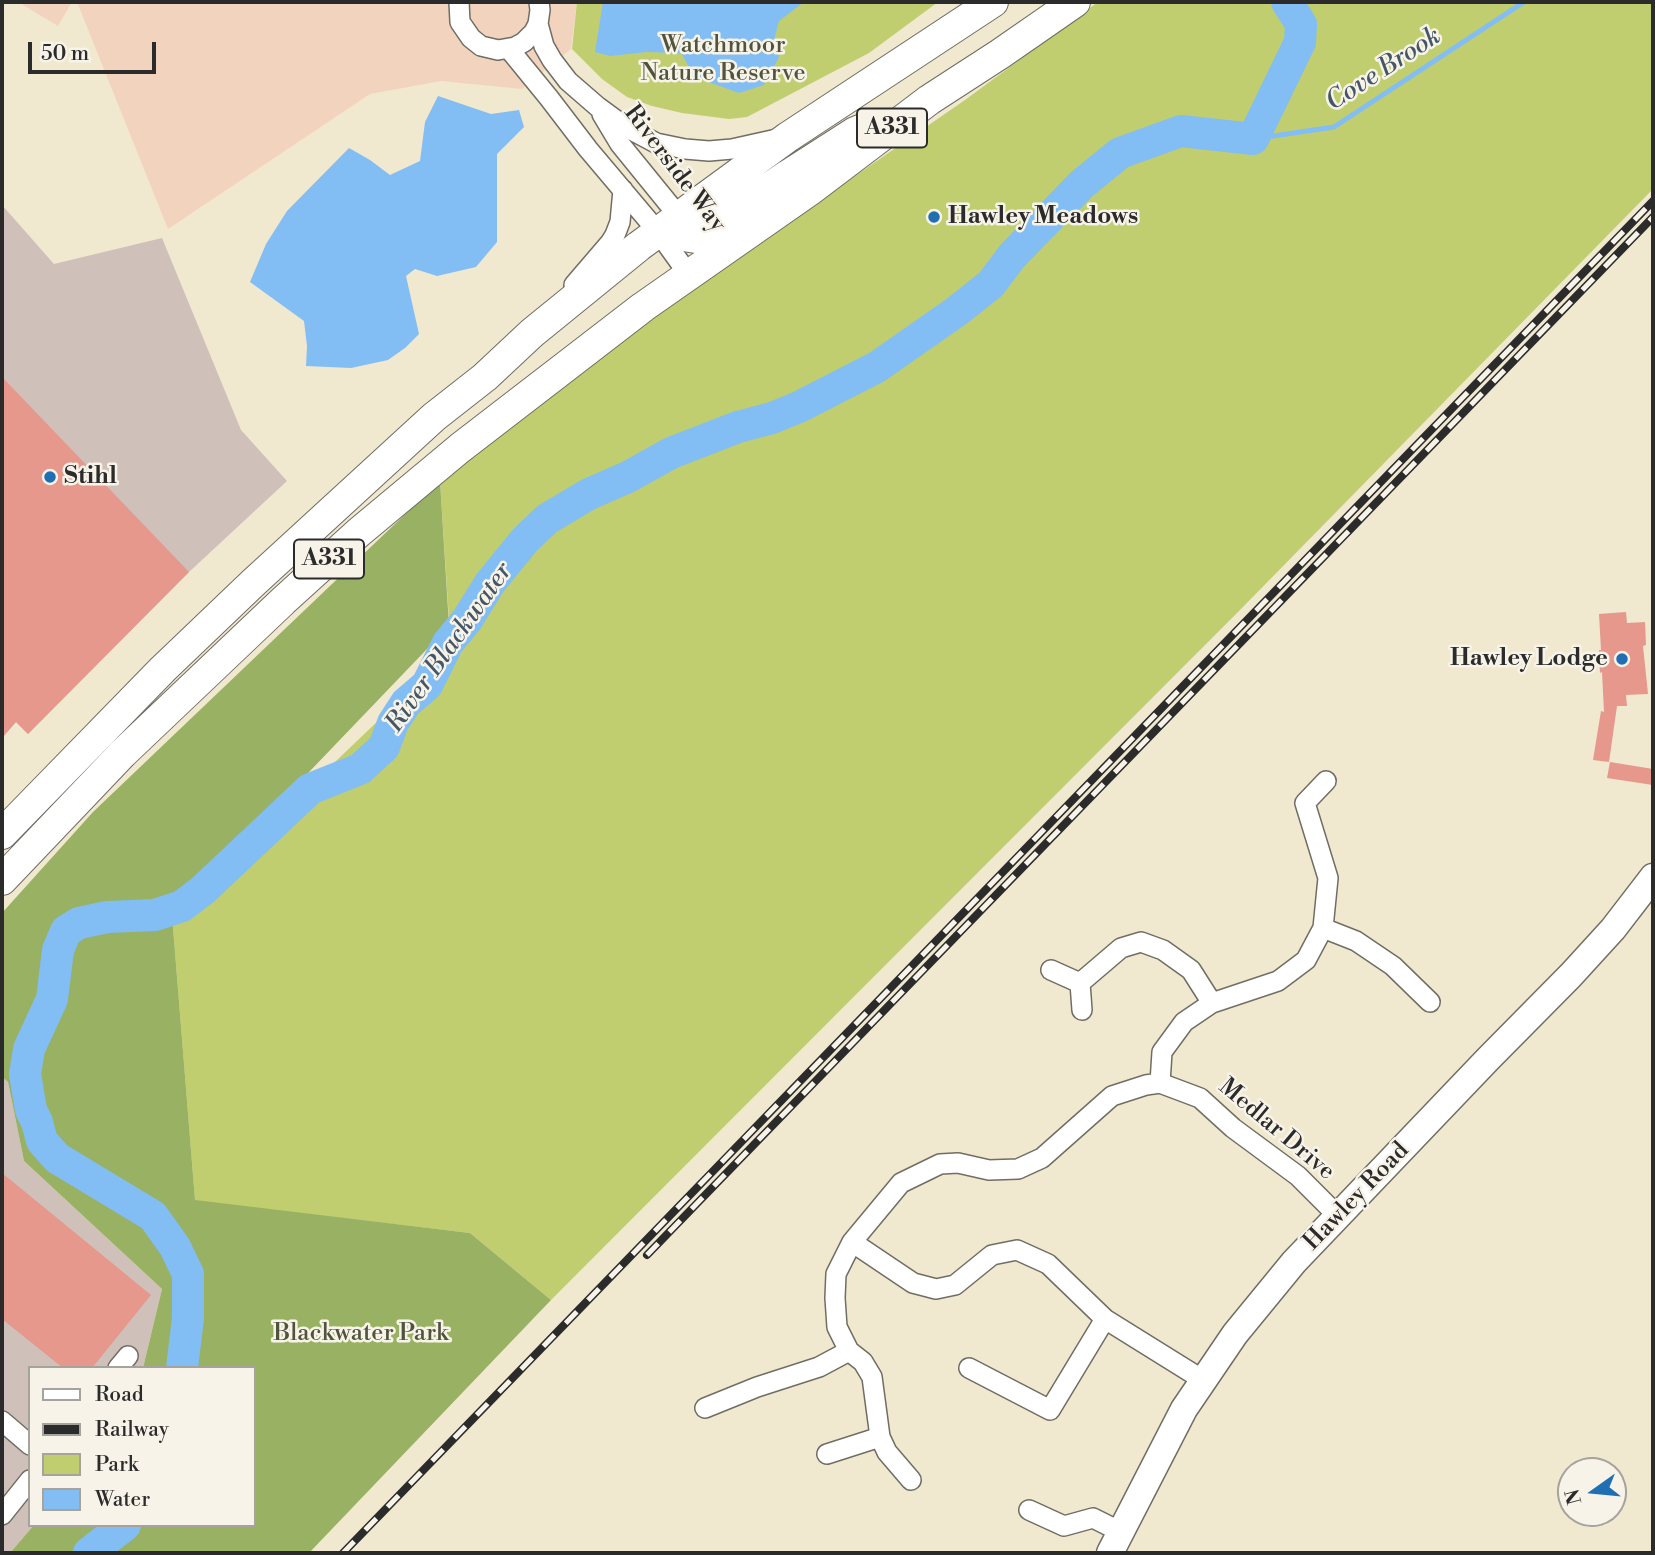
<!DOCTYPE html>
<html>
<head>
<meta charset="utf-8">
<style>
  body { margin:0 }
  #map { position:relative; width:1655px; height:1555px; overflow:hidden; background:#f0e8cf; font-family:"Libre Bodoni",serif }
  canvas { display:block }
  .frame { position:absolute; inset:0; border:4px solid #2b2b2b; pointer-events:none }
  .legend { position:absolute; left:28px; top:1366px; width:228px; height:161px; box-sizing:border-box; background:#f7f3e8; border:2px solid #a5a39c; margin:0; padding:9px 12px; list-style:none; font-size:21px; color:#2b2b2b }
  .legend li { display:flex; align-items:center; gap:14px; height:35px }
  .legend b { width:35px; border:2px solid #a5a39c }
  .north { position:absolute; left:1557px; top:1457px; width:70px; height:70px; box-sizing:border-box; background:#f7f3e8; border:2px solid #a5a39c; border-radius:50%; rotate:255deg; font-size:19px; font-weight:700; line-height:28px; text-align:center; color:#2b2b2b }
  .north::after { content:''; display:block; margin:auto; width:24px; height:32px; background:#1f6fb2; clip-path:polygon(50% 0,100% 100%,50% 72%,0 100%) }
  .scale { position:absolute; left:28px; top:42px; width:128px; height:32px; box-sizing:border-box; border:4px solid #2b2b2b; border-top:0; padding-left:9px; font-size:21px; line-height:24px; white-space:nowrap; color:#2b2b2b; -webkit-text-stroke:5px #f7f3e8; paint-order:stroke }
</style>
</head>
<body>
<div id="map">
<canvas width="1655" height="1555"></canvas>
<div class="frame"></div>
<ul class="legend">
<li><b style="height:9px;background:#fff"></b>Road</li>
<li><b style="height:9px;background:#2b2b2b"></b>Railway</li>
<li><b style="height:19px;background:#c1ce70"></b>Park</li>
<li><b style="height:19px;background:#82bdf4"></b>Water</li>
</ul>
<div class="north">N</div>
<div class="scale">50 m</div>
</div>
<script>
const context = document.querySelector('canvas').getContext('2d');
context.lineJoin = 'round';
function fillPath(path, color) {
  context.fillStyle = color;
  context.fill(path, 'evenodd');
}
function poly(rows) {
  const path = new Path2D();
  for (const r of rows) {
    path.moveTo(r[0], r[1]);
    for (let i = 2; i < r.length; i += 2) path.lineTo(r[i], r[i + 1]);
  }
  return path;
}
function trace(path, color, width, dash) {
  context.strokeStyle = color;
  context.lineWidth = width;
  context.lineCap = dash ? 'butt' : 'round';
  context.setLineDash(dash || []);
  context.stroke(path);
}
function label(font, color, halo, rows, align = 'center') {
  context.font = font + ' "Libre Bodoni",serif';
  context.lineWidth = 5;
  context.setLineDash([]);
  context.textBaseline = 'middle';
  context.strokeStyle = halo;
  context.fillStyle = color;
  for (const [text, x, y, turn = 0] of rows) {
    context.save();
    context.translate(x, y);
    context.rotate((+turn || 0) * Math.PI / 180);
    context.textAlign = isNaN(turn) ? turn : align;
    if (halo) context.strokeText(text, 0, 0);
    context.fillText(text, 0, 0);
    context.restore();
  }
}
fillPath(poly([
  [21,2,72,2,58,26,23,5],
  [77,2,577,2,571,49,522,89,441,81,370,94,168,229]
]), '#f2d4be');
fillPath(poly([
  [2,205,54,264,162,238,241,430,287,481,189,572,28,734,16,722,2,738],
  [2,1077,8,1082,24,1161,162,1289,143,1368,30,1368,30,1525,34,1525,10,1553,2,1553]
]), '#cfc0ba');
fillPath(poly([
  [577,2,938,2,869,53,747,117,729,119,682,113,652,106,627,97,602,79,572,49],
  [1098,2,1653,2,1653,189,1238,612,551,1300,470,1233,195,1201,172,915,196,895,451,651,440,481,593,357,965,100]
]), '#c1ce70');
fillPath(poly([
  [440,481,449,626,172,915,195,1200,470,1233,551,1300,309,1553,10,1553,34,1525,254,1525,254,1368,143,1368,162,1289,24,1161,8,1082,2,1077,2,913,93,812]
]), '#98b162');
fillPath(poly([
  [603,2,804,2,779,21,774,40,779,57,764,85,739,93,695,77,681,53,647,52,610,56,595,52],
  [438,96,491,114,519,110,524,127,497,154,497,242,476,267,437,276,415,269,406,276,419,334,405,348,388,360,351,368,306,366,307,346,304,321,250,282,266,244,287,211,349,148,370,160,390,175,420,161,425,122]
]), '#82bdf4');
trace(poly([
  [1253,139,1334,127,1524,2]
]), '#82bdf4', 5);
trace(poly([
  [182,1368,188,1318,188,1274,175,1247,153,1216,57,1158,42,1141,37,1122,31,1110,25,1074,29,1049,52,999,58,950,66,931,79,923,107,917,155,915,182,906,203,890,310,789,360,769,384,747,393,723,406,703,427,685,448,643,467,620,490,583,525,540,547,519,589,494,628,477,671,453,738,427,772,418,799,407,877,367,957,311,991,284,1012,256,1082,184,1120,153,1181,131,1253,139,1300,42,1301,24,1287,2],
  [89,1553,125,1525]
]), '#82bdf4', 32);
fillPath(poly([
  [2,377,189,572,28,734,16,722,2,738],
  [1626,612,1627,623,1645,622,1646,645,1643,646,1648,694,1626,695,1627,706,1617,706,1609,762,1593,760,1601,711,1604,712,1602,672,1600,673,1599,650,1601,650,1599,614],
  [1610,762,1653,769,1653,785,1607,778],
  [2,1173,151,1295,92,1368,63,1368,2,1319]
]), '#e5988b');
const street = poly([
  [459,2,460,22,471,38,481,46,498,50,515,47,524,42,534,32,538,24,540,10,539,2],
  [538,24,544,46,552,60,568,81,598,107,624,126,656,143,685,149,709,151,732,149,777,139],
  [509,49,549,98,588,149,658,232,689,275],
  [602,114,620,144,685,224],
  [574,285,610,243,615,235,620,222,623,190],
  [1323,928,1356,941,1393,966,1430,1002],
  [1051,970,1080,983,1082,1010],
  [1080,983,1121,948,1141,942,1163,950,1191,970,1212,1003],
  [1160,1083,1162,1052,1184,1022,1212,1003,1278,981,1306,960,1323,928,1328,878,1305,803,1326,781],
  [852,1242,913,1283,936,1289,955,1285,992,1255,1017,1250,1048,1264,1105,1319,1203,1380],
  [118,1368,128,1356],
  [969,1368,1050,1410,1105,1319],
  [705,1408,757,1387,819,1367,849,1351],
  [2,1421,30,1445],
  [827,1454,880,1437],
  [911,1480,887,1452,880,1437,872,1377,863,1362,849,1351,837,1327,835,1298,836,1274,852,1242,901,1183,940,1164,958,1163,989,1170,1018,1169,1042,1158,1112,1096,1146,1085,1160,1083,1200,1098,1233,1128,1298,1176,1338,1216],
  [1029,1510,1064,1526,1093,1518,1121,1532],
  [2,1515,30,1480]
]);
const secondary = poly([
  [1110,1553,1184,1409,1235,1334,1294,1262,1488,1059,1571,975,1613,929,1653,877]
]);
const primary = poly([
  [658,232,696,238,788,175,855,132,872,125],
  [2,834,163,669,253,583,434,417,485,377,532,333,639,246,788,137,993,2],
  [2,880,123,753,283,601,358,533,460,448,643,307,809,191,929,100,1000,54,1075,2]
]);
trace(street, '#706d64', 22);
trace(secondary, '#706d64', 29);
trace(primary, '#706d64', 32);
trace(street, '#fff', 19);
trace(secondary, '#fff', 26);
trace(primary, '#fff', 30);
const rail = poly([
  [647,1255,1653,217],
  [343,1553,1653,201]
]);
trace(rail, '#2b2b2b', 8);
trace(rail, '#f7f3e8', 5, [16]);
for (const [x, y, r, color] of [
  [934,217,7,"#1f6fb2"],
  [50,477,7,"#1f6fb2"],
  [1622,659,7,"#1f6fb2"]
]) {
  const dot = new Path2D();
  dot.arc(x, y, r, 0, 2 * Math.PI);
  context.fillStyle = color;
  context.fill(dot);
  trace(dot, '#f7f3e8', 2.5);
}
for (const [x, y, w] of [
  [892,128,70],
  [329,559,70]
]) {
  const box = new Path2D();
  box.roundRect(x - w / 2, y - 19.5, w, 39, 5);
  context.fillStyle = '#f7f3e8';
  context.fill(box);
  trace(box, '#2b2b2b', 2);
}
label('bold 23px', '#2b2b2b', null, [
  ["A331",892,128],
  ["A331",329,559]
]);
label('24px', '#50543c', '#f7f3e8', [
  ["Watchmoor",723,46],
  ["Nature Reserve",723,74],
  ["Blackwater Park",361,1334]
]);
label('24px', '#2b2b2b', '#f7f3e8', [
  ["Riverside Way",674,169,53],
  ["Medlar Drive",1276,1130,40],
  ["Hawley Road",1357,1197,-46]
]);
label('bold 24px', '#2b2b2b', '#f7f3e8', [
  ["Hawley Meadows",948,217],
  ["Stihl",64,477],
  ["Hawley Lodge",1608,659,"right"]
], 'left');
label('italic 26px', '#455767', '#f7f3e8', [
  ["Cove Brook",1384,70,-33],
  ["River Blackwater",450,648,-55]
]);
</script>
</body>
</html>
